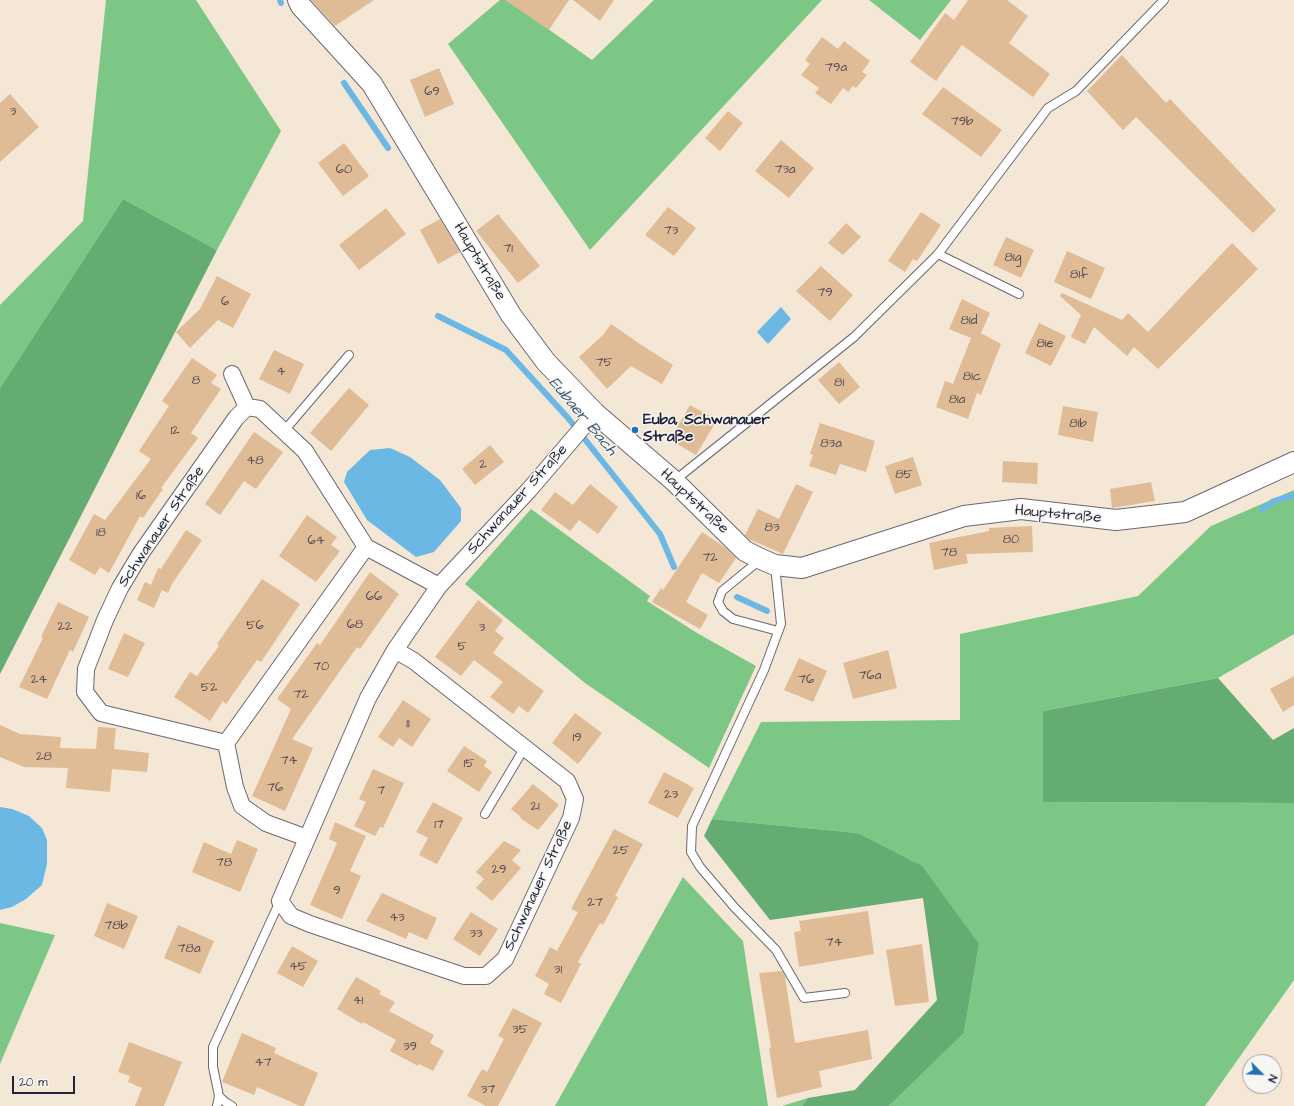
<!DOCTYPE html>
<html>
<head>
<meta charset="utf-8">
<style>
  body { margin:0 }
  #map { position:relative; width:1294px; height:1106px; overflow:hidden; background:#f4e7d5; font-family:"Architects Daughter",sans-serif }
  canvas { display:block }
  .north { position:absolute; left:1242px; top:1054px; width:40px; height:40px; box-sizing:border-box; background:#f6f6f2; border:1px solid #a1a1a9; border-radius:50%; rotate:114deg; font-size:11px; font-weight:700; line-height:16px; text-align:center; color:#22223b }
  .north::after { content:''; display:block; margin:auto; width:14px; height:18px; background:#1f6fb2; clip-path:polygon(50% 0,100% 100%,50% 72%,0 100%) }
  .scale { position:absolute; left:12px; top:1076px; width:63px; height:18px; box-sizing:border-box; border:2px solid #22223b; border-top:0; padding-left:5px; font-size:12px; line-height:14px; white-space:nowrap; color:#22223b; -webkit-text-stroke:3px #f6f6f2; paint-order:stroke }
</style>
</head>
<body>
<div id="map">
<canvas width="1294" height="1106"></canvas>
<div class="north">N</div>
<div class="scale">20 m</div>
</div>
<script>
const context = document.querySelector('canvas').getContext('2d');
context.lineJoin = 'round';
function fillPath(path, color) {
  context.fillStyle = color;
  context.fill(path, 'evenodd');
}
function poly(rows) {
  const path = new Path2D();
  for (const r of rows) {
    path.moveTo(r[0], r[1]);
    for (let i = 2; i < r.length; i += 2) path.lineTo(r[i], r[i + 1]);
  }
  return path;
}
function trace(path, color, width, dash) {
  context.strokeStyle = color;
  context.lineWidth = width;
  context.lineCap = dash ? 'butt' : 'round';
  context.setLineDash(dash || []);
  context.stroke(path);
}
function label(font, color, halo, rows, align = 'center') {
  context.font = font + ' "Architects Daughter",sans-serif';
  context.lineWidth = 3;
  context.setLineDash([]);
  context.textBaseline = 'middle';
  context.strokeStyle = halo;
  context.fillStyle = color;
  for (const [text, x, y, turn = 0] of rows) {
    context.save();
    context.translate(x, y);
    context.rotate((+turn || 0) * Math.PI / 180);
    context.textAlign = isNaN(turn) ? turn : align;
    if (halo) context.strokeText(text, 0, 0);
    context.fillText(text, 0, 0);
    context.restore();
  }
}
fillPath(poly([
  [106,0,196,0,281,131,217,250,123,199,0,388,0,305,83,221],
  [500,0,507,0,592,60,654,0,822,0,590,250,448,44],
  [869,0,951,0,920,40],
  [1294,490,1294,634,1218,678,1043,711,1043,802,1294,803,1294,980,1205,1106,889,1106,964,1033,979,944,857,833,712,819,761,722,960,720,960,634,1138,596,1211,526],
  [531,509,650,596,647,601,697,633,756,666,709,768,585,683,465,584],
  [683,877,743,941,768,1106,555,1106],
  [0,923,55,935,0,1064],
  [808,1098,802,1106,782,1106]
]), '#7cc785');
fillPath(poly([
  [123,199,217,250,0,674,0,388],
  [1218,678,1273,740,1294,728,1294,803,1043,802,1043,711],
  [712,819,857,833,922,866,979,944,964,1033,889,1106,802,1106,808,1098,855,1090,937,1000,923,898,770,920,704,836]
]), '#65ac72');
fillPath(poly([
  [781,307,791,319,768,344,757,332],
  [390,448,410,457,440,480,461,508,461,521,434,552,416,557,367,520,344,482,347,472,370,450],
  [0,807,12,809,29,816,42,828,47,840,47,864,42,885,26,899,12,907,0,910]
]), '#6bb8e5');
trace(poly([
  [280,0,281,3],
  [344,83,388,148],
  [438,316,506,350,568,418,660,534,674,567],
  [1262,509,1274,501,1294,495],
  [737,597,767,611]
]), '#6bb8e5', 6);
fillPath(poly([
  [311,0,374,0,335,26],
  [505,0,569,0,549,30],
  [573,0,614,0,600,21],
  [968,0,1007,0,1028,16,1009,43,1050,74,1033,97,962,45,936,81,910,62,945,13,954,20],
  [822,37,838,49,844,41,870,61,862,72,867,75,856,88,853,86,848,92,843,88,831,104,815,93,819,88,801,75,810,64,805,60],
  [1122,55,1166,103,1170,99,1276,210,1253,233,1136,117,1123,130,1087,91],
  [439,68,454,104,425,117,410,80],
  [943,87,1002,130,981,157,922,114],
  [10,94,39,127,0,162,0,103],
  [728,111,743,123,720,151,705,138],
  [781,140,814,168,789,198,755,171],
  [344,143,369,176,343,196,318,163],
  [668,207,696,228,674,256,645,235],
  [386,208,406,234,359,270,339,245],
  [921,212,941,225,917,261,913,259,905,272,888,261],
  [498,214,540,266,518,283,476,231],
  [440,219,460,252,438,264,420,230],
  [846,223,861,237,843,255,828,243],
  [1006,237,1034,250,1021,278,993,265],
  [1232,243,1258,269,1158,369,1134,347,1127,356,1094,327,1085,344,1071,337,1081,315,1060,296,1062,293,1122,320,1128,313,1148,332],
  [1067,251,1105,268,1091,299,1054,282],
  [821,266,853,295,830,321,796,291],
  [217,276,251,294,233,328,218,320,190,348,176,332,200,309],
  [962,299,990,313,981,333,1001,344,981,395,977,393,968,419,936,407,945,381,953,384,971,338,949,329],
  [1039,323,1066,336,1051,366,1025,353],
  [611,324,643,346,673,365,662,384,631,366,607,389,579,357,603,335],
  [274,350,304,364,290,394,259,379],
  [192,358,217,375,211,383,221,389,191,433,198,438,161,488,163,489,143,518,140,516,109,573,100,567,95,575,69,560,94,514,105,520,151,459,139,451,169,406,162,401],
  [839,362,860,387,839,404,818,380],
  [349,388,369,405,331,451,310,433],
  [690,405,717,420,696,455,670,440],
  [1063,406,1098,412,1093,442,1058,435],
  [820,423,875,441,866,472,840,464,836,475,809,466,813,455,810,454],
  [254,432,283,452,256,489,244,481,220,515,205,504],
  [490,445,504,462,475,485,462,469],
  [913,457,922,485,895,494,885,466],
  [1003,461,1038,463,1037,484,1002,482],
  [1151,482,1155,501,1112,508,1110,489],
  [590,484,618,507,598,534,579,520,570,531,541,510,555,492,573,505],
  [796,484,813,492,783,554,749,539,745,535,758,509,779,519],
  [307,515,337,537,331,545,340,551,316,582,279,556],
  [1032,526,1033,552,966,554,968,563,934,570,929,543,989,531,989,528],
  [186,530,202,540,172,584,168,593,151,585,158,568,161,569],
  [702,532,726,548,736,558,719,583,702,573,686,602,708,615,700,629,652,602,661,588,663,590],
  [370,572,399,594,360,649,357,647,292,739,313,748,285,811,252,796,291,709,277,699,317,643,320,645],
  [262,579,300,604,261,662,257,660,226,704,223,701,210,721,174,697,190,672,197,676,219,646,217,644],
  [145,582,162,590,154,608,137,600],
  [478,600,503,620,495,631,504,638,493,653,544,691,528,713,519,706,513,714,490,697,503,682,474,660,461,676,435,657],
  [58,602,89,617,73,652,70,650,47,699,19,687,43,638,41,637],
  [124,633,145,643,128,677,108,669],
  [888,650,897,688,853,699,843,663],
  [799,658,827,671,813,702,784,690],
  [1294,676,1294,705,1283,712,1270,689],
  [403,700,431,719,412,747,399,738,393,747,378,737],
  [575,713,602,733,578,764,552,743],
  [0,725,20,734,61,737,60,748,96,749,98,727,116,728,114,749,149,753,147,772,112,769,110,792,66,788,68,768,24,767,0,757],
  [464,746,487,761,484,766,492,772,479,792,447,771],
  [373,769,404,783,383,828,380,827,375,836,354,826,366,802,359,799],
  [664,772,694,788,678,818,648,803],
  [533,784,559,805,538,830,520,818,521,817,511,809],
  [433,802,463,818,437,864,419,855,428,838,416,832],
  [335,822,366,836,350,871,361,876,342,919,310,905,337,843,329,839],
  [614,829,643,844,615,896,618,897,603,925,600,923,578,962,581,964,561,1003,544,994,549,984,535,976,550,947,557,951,578,912,571,909],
  [237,840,258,849,240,892,192,872,204,842,231,854],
  [504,841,521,850,512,860,521,868,492,901,476,888,484,879,476,872],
  [382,893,437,918,427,940,409,932,406,939,366,921],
  [107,903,138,916,124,949,94,936],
  [868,911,874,954,799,967,794,932,801,931,799,921],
  [471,912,498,929,480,956,453,939],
  [178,925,214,941,200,974,164,958],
  [922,944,929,1002,895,1006,886,950],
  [292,946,318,961,303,987,277,973],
  [782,971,785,976,795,1043,868,1030,872,1059,819,1071,822,1087,777,1098,769,1048,771,1047,759,973],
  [356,977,381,991,379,994,395,1002,389,1011,434,1035,430,1043,444,1051,433,1071,419,1064,418,1066,390,1051,396,1040,363,1022,362,1024,337,1009],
  [513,1008,542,1023,498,1106,486,1106,467,1096,482,1069,487,1072,504,1039,498,1036],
  [242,1033,276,1048,274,1053,318,1073,304,1106,300,1106,257,1087,254,1095,222,1082],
  [129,1042,182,1062,164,1106,135,1106,142,1088,128,1082,130,1076,118,1072]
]), '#dfbc96');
const service = poly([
  [938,254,1048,108,1076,91,1164,0],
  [284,431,349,355],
  [674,481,854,337,938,254,1019,294],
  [760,560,722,591,718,602,723,611,733,619,778,631],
  [775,566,781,624,764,670,692,826,691,852,700,867,735,908,776,950,804,998,845,993],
  [485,814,525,747],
  [217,1106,219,1096],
  [232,1106,225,1102,219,1096,213,1067,213,1047,280,901]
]);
const minor = poly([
  [232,374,247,407,260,409,305,451,366,547,439,586],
  [247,407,236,418,141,553,120,588,105,620,86,669,85,692,101,713,226,743,235,787,242,806,266,823,307,838],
  [395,650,414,661,567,781,575,799,571,818,505,959,486,976,464,976,310,924,291,916,280,901,368,698,395,650,439,586,529,490,595,413],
  [226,743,366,547]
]);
const tertiary = poly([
  [298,0,301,6,372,84,511,315,546,362,595,413,674,481,745,551,761,559,775,565,802,568,964,516,1021,509,1116,520,1185,512,1294,462]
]);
trace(service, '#6c6771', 10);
trace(minor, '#6c6771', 18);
trace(tertiary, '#6c6771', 22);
trace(service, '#fff', 8);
trace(minor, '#fff', 16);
trace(tertiary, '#fff', 20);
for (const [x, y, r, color] of [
  [635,430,4,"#1f6fb2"]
]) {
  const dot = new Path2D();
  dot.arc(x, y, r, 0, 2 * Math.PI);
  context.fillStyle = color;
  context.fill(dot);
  trace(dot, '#f6f6f2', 1.5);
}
label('13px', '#514852', null, [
  ["79a",836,68],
  ["69",432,92],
  ["3",13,112],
  ["79b",962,122],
  ["60",344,170],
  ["73a",785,170],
  ["73",671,231],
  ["71",508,249],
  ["81g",1013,258],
  ["81f",1079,275],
  ["79",825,293],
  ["6",225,302],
  ["81d",969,321],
  ["81e",1045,344],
  ["75",604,363],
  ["4",281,372],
  ["81c",972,377],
  ["8",196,381],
  ["81",839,383],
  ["81a",957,400],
  ["81b",1078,424],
  ["12",175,431],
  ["83a",831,444],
  ["48",255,461],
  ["2",483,465],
  ["85",904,475],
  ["16",141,496],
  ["83",772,528],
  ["18",101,533],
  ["80",1011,540],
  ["64",316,541],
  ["78",949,553],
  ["72",710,558],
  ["66",374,597],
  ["68",355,625],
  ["56",255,626],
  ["22",65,627],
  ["3",482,628],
  ["5",462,647],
  ["70",321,667],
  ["76a",870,676],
  ["24",39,680],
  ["76",806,680],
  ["52",209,688],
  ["72",301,695],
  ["11",408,724],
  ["19",577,738],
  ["28",44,757],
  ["74",289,761],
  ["15",469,764],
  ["76",275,788],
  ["7",381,791],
  ["23",671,795],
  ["21",535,807],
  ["17",439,825],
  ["25",621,851],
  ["78",224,863],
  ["29",499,870],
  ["9",337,891],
  ["27",595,903],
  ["43",397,918],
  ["78b",116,926],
  ["33",476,934],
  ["74",834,943],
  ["78a",189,949],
  ["45",298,967],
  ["31",558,970],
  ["41",358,1001],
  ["35",520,1030],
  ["39",410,1047],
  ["47",263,1063],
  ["37",488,1090]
]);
label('15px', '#22223b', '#f6f6f2', [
  ["Hauptstraße",479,262,59],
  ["Schwanauer Straße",518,500,-48],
  ["Hauptstraße",694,502,43],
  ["Hauptstraße",1058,515,5],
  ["Schwanauer Straße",162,527,-56],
  ["Schwanauer Straße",539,886,-65]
]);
label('bold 15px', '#22223b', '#f6f6f2', [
  ["Euba, Schwanauer",643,421],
  ["Straße",643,438]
], 'left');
label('italic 16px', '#3c5676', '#f6f6f2', [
  ["Eubaer Bach",582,417,50]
]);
</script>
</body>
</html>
